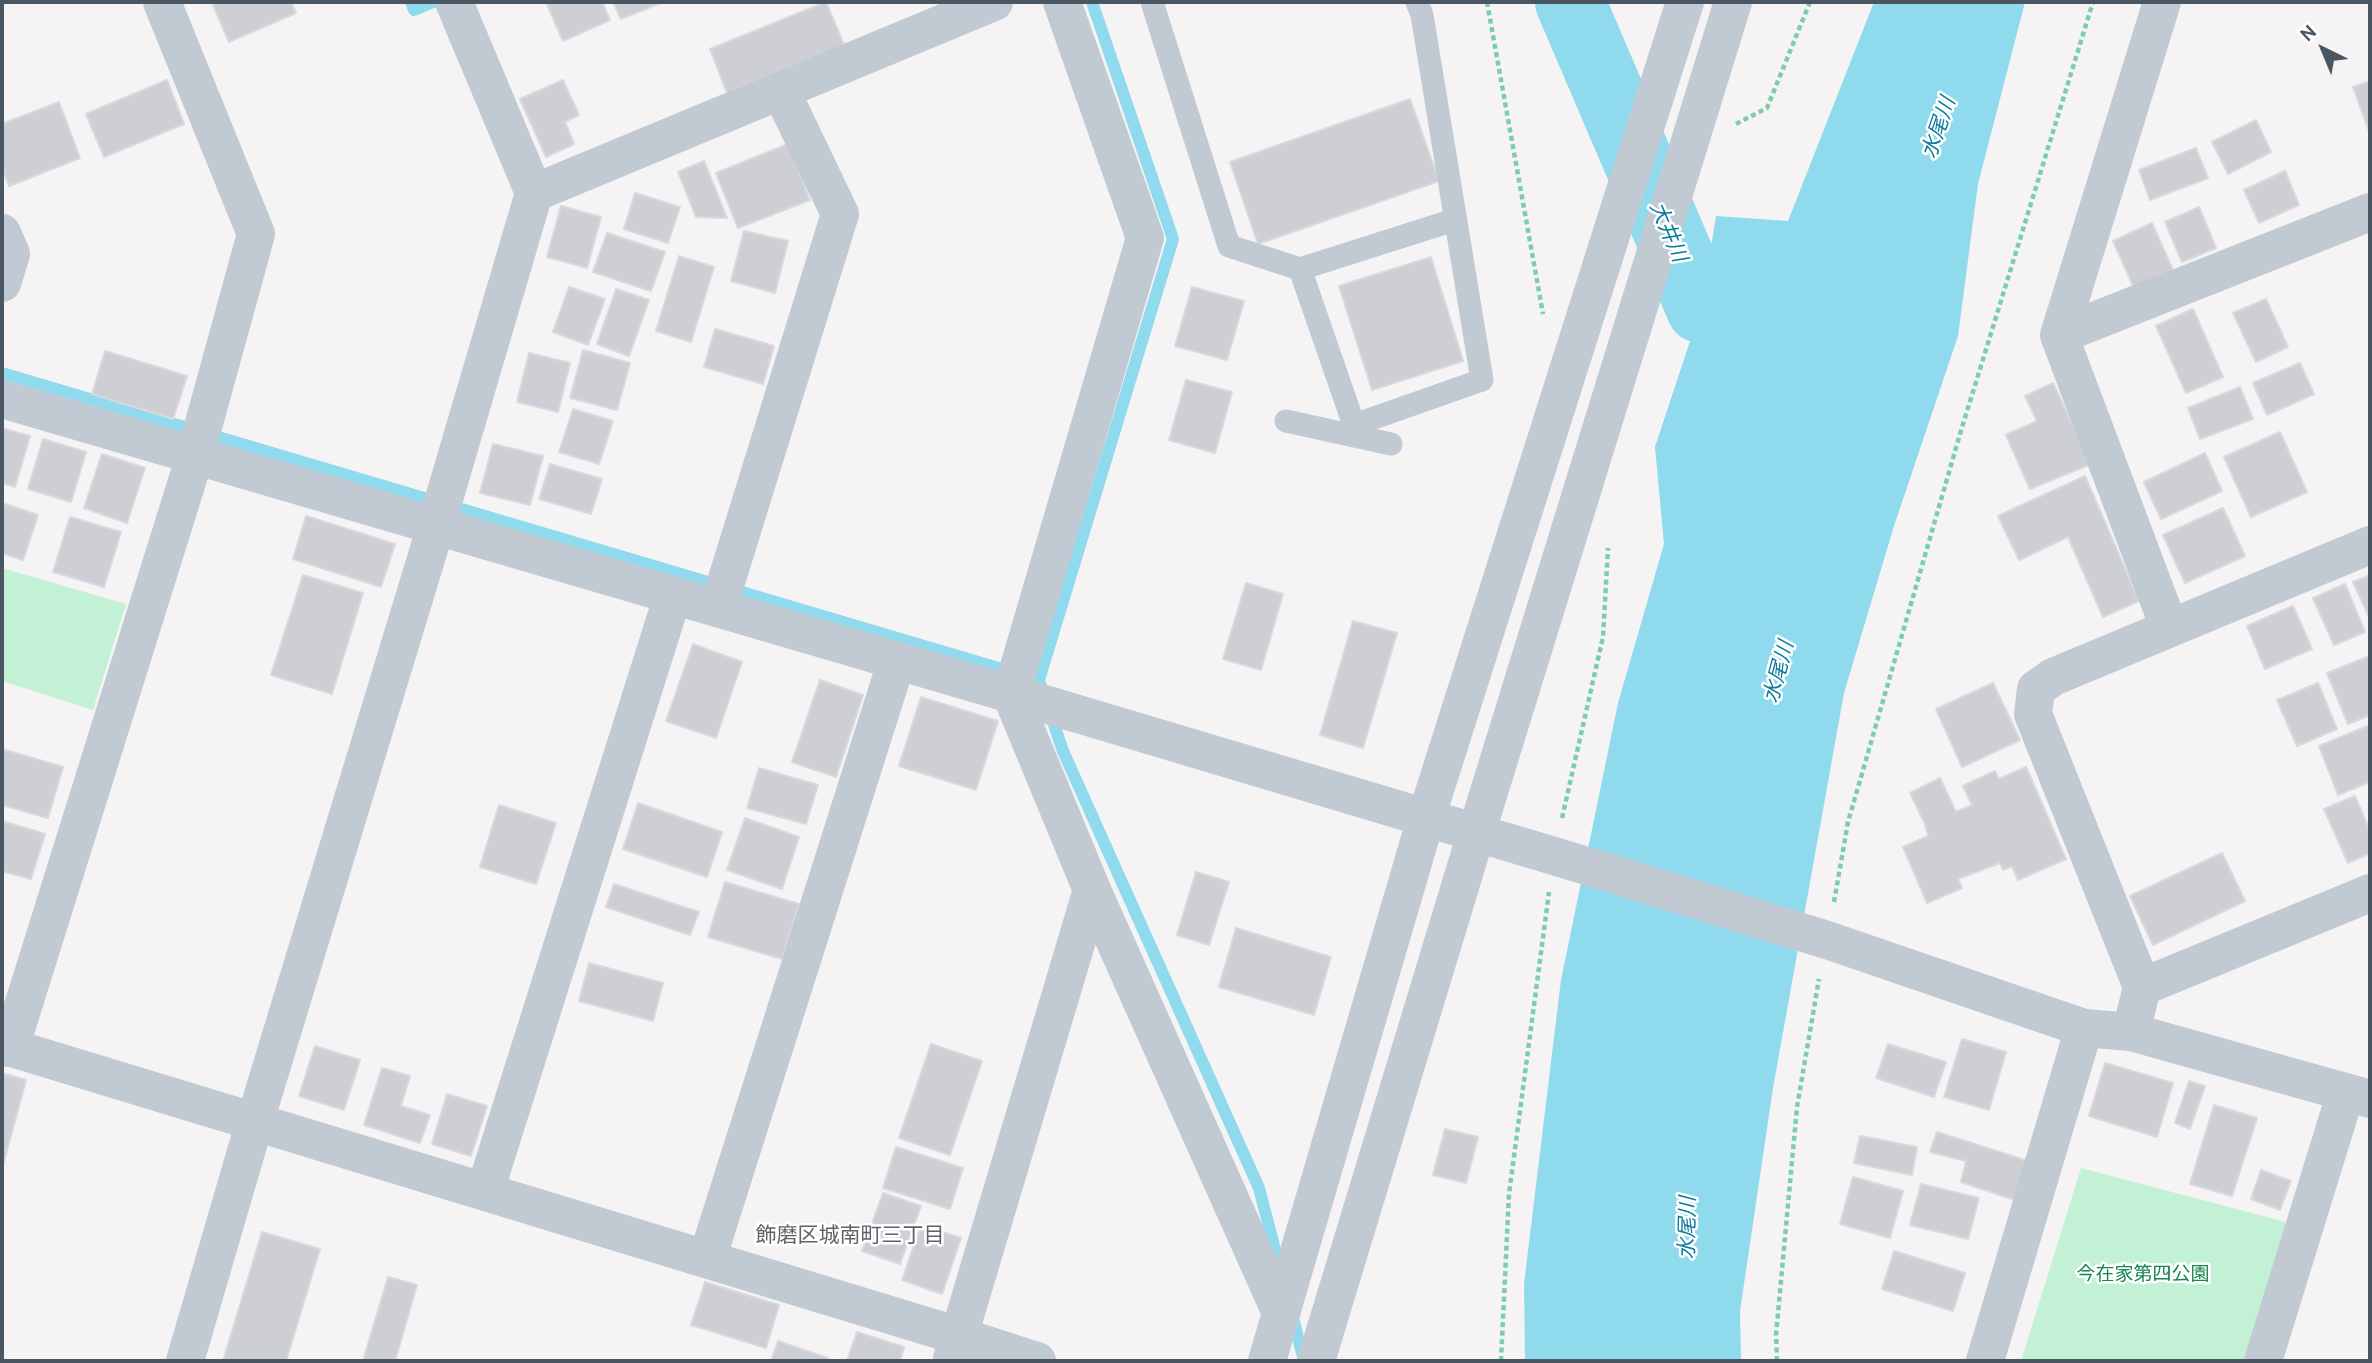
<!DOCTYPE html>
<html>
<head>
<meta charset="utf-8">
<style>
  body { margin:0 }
  #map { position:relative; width:2372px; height:1363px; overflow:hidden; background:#f5f3f3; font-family:Cabin,sans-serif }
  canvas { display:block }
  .frame { position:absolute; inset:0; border:4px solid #4a5661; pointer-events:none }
  .north { position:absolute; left:2288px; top:14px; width:70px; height:70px; -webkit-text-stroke:5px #fff; paint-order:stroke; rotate:317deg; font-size:19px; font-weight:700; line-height:28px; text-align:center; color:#4a5661 }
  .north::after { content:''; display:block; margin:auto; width:24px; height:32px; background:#4a5661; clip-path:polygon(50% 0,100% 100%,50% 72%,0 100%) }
</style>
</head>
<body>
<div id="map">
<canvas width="2372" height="1363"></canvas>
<div class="frame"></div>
<div class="north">N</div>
</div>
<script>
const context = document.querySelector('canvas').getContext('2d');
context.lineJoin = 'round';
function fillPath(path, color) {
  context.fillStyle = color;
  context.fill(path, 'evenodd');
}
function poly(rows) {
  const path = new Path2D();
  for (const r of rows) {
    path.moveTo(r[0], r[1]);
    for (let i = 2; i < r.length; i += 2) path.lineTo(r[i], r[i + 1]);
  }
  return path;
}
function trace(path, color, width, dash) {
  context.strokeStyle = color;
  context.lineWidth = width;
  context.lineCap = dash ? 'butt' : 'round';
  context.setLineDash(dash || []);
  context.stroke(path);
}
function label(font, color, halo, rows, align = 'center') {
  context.font = font + ' Cabin,"Noto Sans JP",sans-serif';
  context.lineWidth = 5;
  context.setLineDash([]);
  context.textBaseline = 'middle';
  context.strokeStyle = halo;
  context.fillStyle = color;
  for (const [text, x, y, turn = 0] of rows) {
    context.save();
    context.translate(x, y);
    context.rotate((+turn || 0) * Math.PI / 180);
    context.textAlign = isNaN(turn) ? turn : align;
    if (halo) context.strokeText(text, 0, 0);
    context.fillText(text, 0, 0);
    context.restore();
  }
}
fillPath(poly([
  [2,568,126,604,93,710,2,681],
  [2081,1168,2297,1225,2256,1361,2021,1361]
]), '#c3f1d5');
fillPath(poly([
  [1874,2,2025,2,1978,184,1958,336,1894,526,1844,693,1773,1088,1740,1311,1741,1361,1525,1361,1524,1284,1561,980,1618,703,1664,544,1655,447,1701,308,1716,216,1788,221]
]), '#90daee');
trace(poly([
  [411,2,414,10,433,2],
  [1092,2,1173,239,1039,680,1063,751,1259,1188,1280,1269],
  [2,373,1012,672],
  [1292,1314,1304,1361]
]), '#90daee', 12);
trace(poly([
  [1570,2,1701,308,1796,331]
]), '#90daee', 70);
const building = poly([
  [221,2,291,2,296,13,229,42,213,5,221,2],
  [546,2,602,2,610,20,563,41,546,2],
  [613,2,663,2,621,19,613,2],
  [826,2,844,45,727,93,710,49,826,2],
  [167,80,184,124,104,157,86,114,167,80],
  [563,80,579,115,565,122,574,144,546,157,520,99,563,80],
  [2370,81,2370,134,2353,87,2370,81],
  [1410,99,1439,181,1258,244,1230,162,1410,99],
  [59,102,80,158,9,186,2,168,2,124,59,102],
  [2256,120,2271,152,2228,174,2212,142,2256,120],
  [788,144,810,200,738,228,716,173,788,144],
  [2196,148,2208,178,2150,200,2139,170,2196,148],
  [704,161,727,218,696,217,678,172,704,161],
  [2285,171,2299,205,2259,223,2244,190,2285,171],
  [635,193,680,207,668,243,624,229,635,193],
  [561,206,601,217,587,268,547,257,561,206],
  [2199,207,2216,248,2182,262,2165,222,2199,207],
  [2152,223,2173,270,2134,288,2113,241,2152,223],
  [744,231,788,241,775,293,731,281,744,231],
  [607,233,665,252,651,291,593,272,607,233],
  [679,256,714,267,691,342,656,331,679,256],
  [1431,257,1463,361,1372,390,1339,286,1431,257],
  [569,287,605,299,588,345,553,332,569,287],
  [1192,287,1244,301,1227,360,1175,346,1192,287],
  [616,289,649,300,629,356,597,344,616,289],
  [2266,299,2288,347,2256,362,2233,313,2266,299],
  [2193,309,2223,377,2186,393,2156,326,2193,309],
  [715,329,774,346,763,384,704,367,715,329],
  [583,350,630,363,617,410,570,398,583,350],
  [105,351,187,376,173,419,92,394,105,351],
  [529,353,570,363,558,412,517,402,529,353],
  [2300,363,2314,394,2267,415,2253,383,2300,363],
  [1186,380,1232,392,1215,453,1169,440,1186,380],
  [2053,383,2091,464,2030,489,2006,435,2037,421,2025,396,2053,383],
  [2240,387,2253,419,2200,439,2188,408,2240,387],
  [573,409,613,421,599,464,559,452,573,409],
  [2,428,30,436,15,487,2,483,2,428],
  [2280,432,2307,492,2251,517,2224,457,2280,432],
  [43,439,86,452,71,502,28,489,43,439],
  [493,444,543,456,530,505,480,493,493,444],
  [2205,453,2222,491,2161,519,2144,482,2205,453],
  [102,454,145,468,127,523,84,508,102,454],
  [550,464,602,479,591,514,539,499,550,464],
  [2085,476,2139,601,2103,617,2068,537,2019,560,1998,516,2085,476],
  [2,503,38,515,23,560,2,553,2,503],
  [2223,508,2245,556,2185,583,2163,535,2223,508],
  [306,516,395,544,381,587,293,559,306,516],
  [70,517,121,532,104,587,53,572,70,517],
  [303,575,363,593,332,694,271,675,303,575],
  [2370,575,2370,619,2353,582,2370,575],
  [1246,583,1283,594,1261,670,1223,659,1246,583],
  [2345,584,2365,632,2334,645,2313,598,2345,584],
  [2293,606,2312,649,2265,669,2247,626,2293,606],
  [1353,621,1397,633,1363,748,1320,735,1353,621],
  [693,644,742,662,716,738,666,721,693,644],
  [2370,656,2370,715,2348,724,2327,673,2370,656],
  [820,680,863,695,836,777,792,762,820,680],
  [1993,683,2020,740,1962,767,1936,709,1993,683],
  [2318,683,2337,729,2297,746,2277,700,2318,683],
  [921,697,998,721,976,790,899,766,921,697],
  [2370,725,2370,782,2338,795,2319,746,2370,725],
  [2,749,63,767,48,818,2,805,2,749],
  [2026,767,2066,859,2018,880,2012,866,2003,870,2000,863,1958,879,1962,888,1927,903,1903,847,1928,836,1925,824,1910,793,1940,778,1956,812,1972,805,1963,786,1995,771,1999,779,2026,767],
  [759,768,818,785,806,824,747,808,759,768],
  [2355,796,2370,831,2370,853,2348,863,2324,809,2355,796],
  [638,803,722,832,707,877,623,849,638,803],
  [499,805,556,823,536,884,480,867,499,805],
  [745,818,799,837,782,889,727,870,745,818],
  [2,821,45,834,31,879,2,871,2,821],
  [2222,853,2245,901,2153,945,2130,896,2222,853],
  [1196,872,1229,882,1209,945,1177,935,1196,872],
  [725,882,799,904,782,959,708,937,725,882],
  [614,884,699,912,690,935,606,907,614,884],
  [1236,928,1331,957,1314,1015,1219,987,1236,928],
  [589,963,663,983,653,1021,579,1001,589,963],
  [1962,1039,2006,1052,1989,1110,1944,1097,1962,1039],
  [931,1044,982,1061,950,1155,899,1138,931,1044],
  [1888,1044,1946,1062,1934,1097,1876,1078,1888,1044],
  [315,1046,360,1060,344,1110,299,1096,315,1046],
  [2105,1063,2173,1083,2157,1137,2089,1116,2105,1063],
  [382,1068,410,1076,401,1106,430,1115,420,1143,364,1125,382,1068],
  [2,1073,26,1080,2,1169,2,1073],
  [2189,1081,2205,1086,2190,1129,2175,1123,2189,1081],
  [447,1094,487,1106,471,1156,432,1144,447,1094],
  [2214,1105,2257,1118,2232,1196,2190,1184,2214,1105],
  [1445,1129,1478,1137,1466,1183,1433,1175,1445,1129],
  [1937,1132,2031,1162,2018,1201,1961,1182,1966,1161,1930,1152,1937,1132],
  [1860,1136,1917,1147,1912,1175,1854,1163,1860,1136],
  [896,1147,963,1168,950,1209,883,1188,896,1147],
  [2261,1170,2291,1181,2280,1210,2251,1199,2261,1170],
  [1853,1177,1903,1191,1890,1238,1840,1224,1853,1177],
  [1921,1184,1979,1198,1968,1239,1910,1225,1921,1184],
  [883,1193,921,1206,900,1264,862,1251,883,1193],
  [921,1225,961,1238,942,1294,902,1280,921,1225],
  [262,1232,320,1249,286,1361,223,1361,262,1232],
  [1894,1251,1965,1273,1953,1311,1882,1289,1894,1251],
  [388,1277,417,1285,395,1361,363,1361,388,1277],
  [705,1282,779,1305,766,1348,691,1325,705,1282],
  [857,1332,904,1347,900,1361,847,1361,857,1332],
  [778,1341,828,1358,827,1361,771,1361,778,1341]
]);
fillPath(building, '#cdcfd5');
trace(building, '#d7d9de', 2);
trace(poly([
  [1487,2,1543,314],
  [1736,124,1767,108,1810,2],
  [1562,818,1603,637,1608,548],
  [1834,902,1848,822,1960,434,2093,2],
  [1501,1361,1509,1194,1549,892],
  [1777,1361,1776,1335,1797,1107,1819,979]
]), '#7ad0a6', 4.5, [5, 3.5]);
trace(poly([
  [1152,2,1229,246,1300,269,1354,425,1482,380,1422,15,1417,2],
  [1300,269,1454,220],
  [1286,421,1391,444]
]), '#c1cad2', 23);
trace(poly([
  [1062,2,1145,238,1011,694,1092,890,1281,1313],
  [2162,2,2059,335,2169,627],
  [534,193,994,2],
  [2,233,11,254,2,283],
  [2059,335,2370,212],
  [2,399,1011,694,1554,856,1827,940,2084,1028,2131,1032,2370,1099],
  [718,608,840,214,781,91],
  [2142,987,2370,893],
  [2131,1032,2142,987,2033,714,2036,689,2053,677,2370,545],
  [2,1045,959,1336,1037,1361],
  [10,1048,195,456,256,234,162,2],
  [485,1191,673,595],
  [707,1259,897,660],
  [952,1359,1092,890],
  [185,1361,255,1121,436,526,534,193,454,2],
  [1985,1361,2084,1028],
  [2263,1361,2346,1092]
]), '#c1cad2', 38);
trace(poly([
  [1267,1361,1426,818,1685,2],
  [1316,1361,1476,834,1733,2]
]), '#c1cad2', 38);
label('19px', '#17864f', '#fff', [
  ["今在家第四公園",2143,1274]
]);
label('italic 21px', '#0c7c9b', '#fff', [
  ["水尾川",1939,128,-71],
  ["大井川",1668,232,67],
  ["水尾川",1779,672,-75],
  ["水尾川",1688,1228,-89]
]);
label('21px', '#5f6368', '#fff', [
  ["飾磨区城南町三丁目",850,1236]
]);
</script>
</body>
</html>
